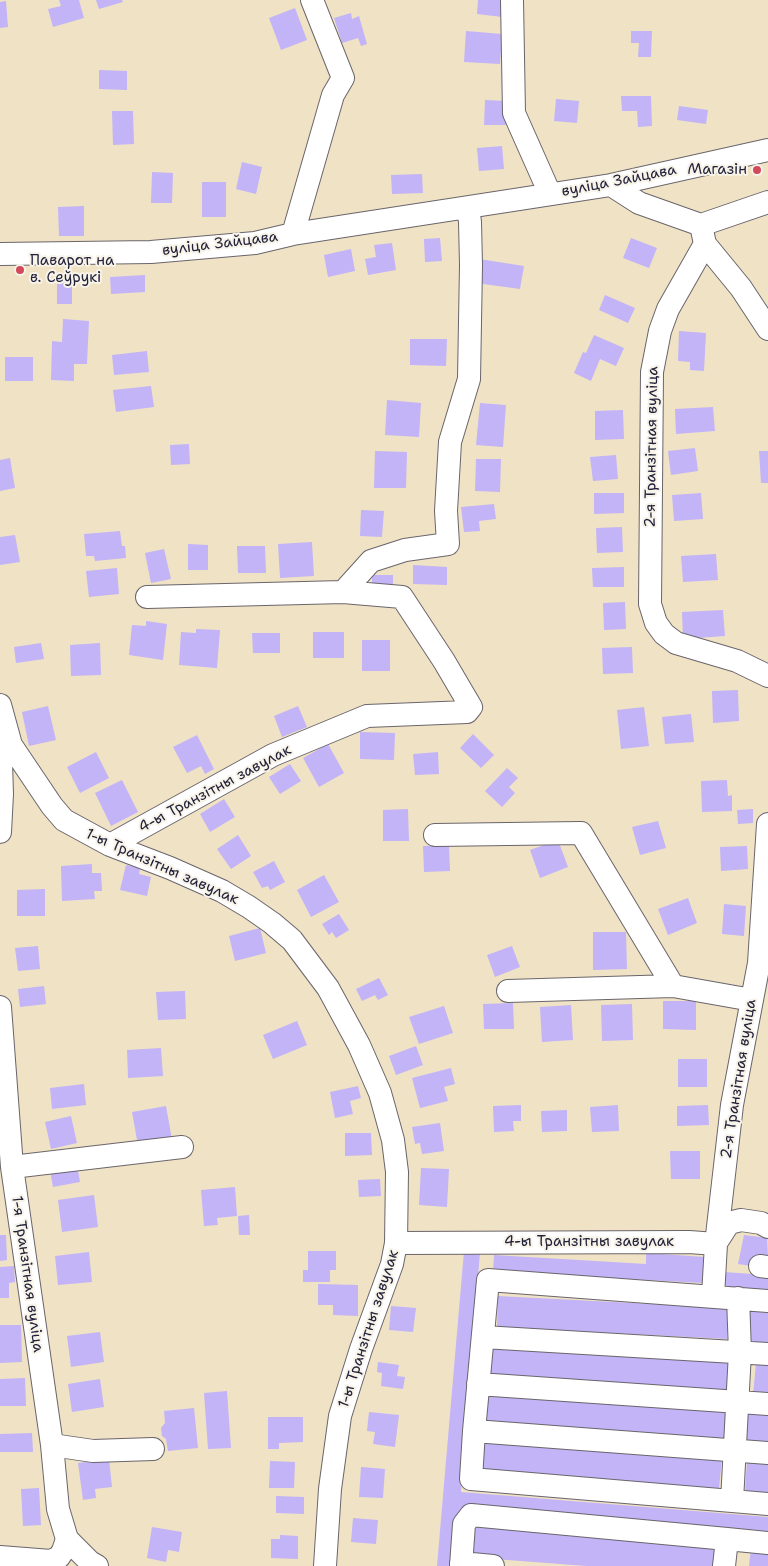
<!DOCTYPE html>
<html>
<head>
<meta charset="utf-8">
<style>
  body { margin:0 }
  canvas { display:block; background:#f0e2c5 }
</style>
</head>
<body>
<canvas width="768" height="1566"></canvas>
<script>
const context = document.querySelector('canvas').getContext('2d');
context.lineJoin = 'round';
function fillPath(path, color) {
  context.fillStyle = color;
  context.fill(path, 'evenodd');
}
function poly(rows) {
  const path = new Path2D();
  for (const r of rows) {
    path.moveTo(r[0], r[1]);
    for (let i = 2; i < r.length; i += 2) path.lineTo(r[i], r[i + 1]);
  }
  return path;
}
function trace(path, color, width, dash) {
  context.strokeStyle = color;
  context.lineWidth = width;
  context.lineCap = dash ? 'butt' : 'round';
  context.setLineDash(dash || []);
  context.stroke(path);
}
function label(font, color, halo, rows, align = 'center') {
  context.font = font + ' "Shantell Sans",sans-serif';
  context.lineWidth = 4;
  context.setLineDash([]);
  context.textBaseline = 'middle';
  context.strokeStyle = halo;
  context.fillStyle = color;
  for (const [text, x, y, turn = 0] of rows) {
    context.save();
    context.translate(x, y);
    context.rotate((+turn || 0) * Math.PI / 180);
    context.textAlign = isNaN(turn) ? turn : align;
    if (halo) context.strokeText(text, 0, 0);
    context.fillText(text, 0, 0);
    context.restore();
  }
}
fillPath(poly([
  [59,0,79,0,84,18,53,27,48,9,61,6],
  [96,0,122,0,123,2,99,9],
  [478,0,504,0,502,17,477,14],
  [6,1,8,27,0,28,0,2],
  [295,8,307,40,281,50,269,18],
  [351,13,352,19,359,16,367,44,361,46,358,38,342,43,334,18],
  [466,31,502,34,500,64,464,62],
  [631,31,652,31,651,57,638,57,639,43,631,43],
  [99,70,127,71,127,90,99,89],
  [621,96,651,96,652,126,638,127,637,111,622,111],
  [556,99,579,101,577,123,554,121],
  [485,100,507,101,506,125,484,125],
  [679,106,708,110,706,124,677,120],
  [112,111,133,111,134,144,113,145],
  [502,146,504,169,479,171,477,148],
  [242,162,262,167,256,194,236,189],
  [152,172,173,173,172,203,151,203],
  [422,174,423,193,392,194,391,175],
  [202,182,226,182,226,217,202,217],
  [84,206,84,236,59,236,58,207],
  [440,238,442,261,425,262,424,239],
  [631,238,657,248,649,268,623,258],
  [392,243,396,270,368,275,365,259,376,257,374,245],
  [351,249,355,271,328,277,324,255],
  [479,259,524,266,520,289,476,283],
  [145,275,145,292,111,294,110,277],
  [57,281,72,281,72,304,57,304],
  [605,295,635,308,628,323,599,310],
  [63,319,89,321,87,364,74,364,74,381,51,380,52,341,62,342],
  [679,331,706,333,704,371,690,370,690,362,678,361],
  [594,335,624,348,616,366,600,359,591,381,574,373,583,352,586,353],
  [410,339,447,339,446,366,410,365],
  [147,351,149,372,114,375,112,355],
  [5,357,33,357,33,381,5,381],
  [151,386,154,407,116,412,113,390],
  [387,400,421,403,419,437,385,435],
  [480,403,506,405,503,447,476,445],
  [713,407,715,431,676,434,675,409],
  [623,410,624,439,595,440,595,411],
  [189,444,190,464,171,465,170,445],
  [695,448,698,471,671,475,668,451],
  [375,451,407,452,406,488,374,488],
  [759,451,768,451,768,483,761,483],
  [616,455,618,479,593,481,590,457],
  [10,458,15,488,0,491,0,460],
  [476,459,501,459,500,492,475,491],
  [594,493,624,493,624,513,594,514],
  [701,493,703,519,674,521,672,495],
  [494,504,496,519,479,521,480,531,464,532,461,507],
  [361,510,384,511,382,537,360,536],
  [622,527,623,552,597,553,596,528],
  [120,531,122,546,125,546,126,558,95,561,94,556,86,556,84,534],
  [15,535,20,562,0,565,0,537],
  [312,542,314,576,280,578,278,544],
  [188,544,208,545,208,570,188,570],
  [237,546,265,546,266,573,238,573],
  [164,549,171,579,151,583,145,553],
  [716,554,718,580,683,582,681,556],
  [413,565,447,567,447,585,413,584],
  [624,567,624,587,593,587,592,568],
  [117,568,119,594,89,597,86,571],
  [372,575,393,575,393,591,372,592],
  [625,602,626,629,604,630,603,603],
  [723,610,725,636,683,639,682,612],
  [146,621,167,624,163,660,129,655,132,625,146,626],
  [196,629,220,630,217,668,179,665,181,632,196,633],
  [313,632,344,632,344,658,313,658],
  [252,633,280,633,280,653,253,653],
  [362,640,390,640,390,671,362,671],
  [41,643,44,659,16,663,14,647],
  [100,643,101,675,71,676,70,645],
  [632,647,633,673,603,674,602,648],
  [738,690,739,721,713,723,712,691],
  [48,706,56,740,29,746,22,712],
  [298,706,307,727,282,737,274,716],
  [644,707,649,746,621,749,617,710],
  [691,714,694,742,665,744,662,717],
  [360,732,395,733,394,760,360,759],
  [473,734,494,755,481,768,460,748],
  [197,735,214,769,205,774,201,766,187,773,173,747],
  [328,744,344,773,319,787,303,758],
  [96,752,109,778,80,793,67,767],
  [438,752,439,774,415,775,413,754],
  [290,764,301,781,280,794,269,777],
  [507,768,518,778,509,787,515,793,502,807,485,791],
  [122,780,138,812,111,826,95,793],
  [727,780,728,796,732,795,732,811,702,812,701,781],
  [224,799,235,817,210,832,200,814],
  [408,809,409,841,383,841,383,810],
  [753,809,753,823,738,824,737,810],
  [658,821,666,848,640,855,632,827],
  [238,835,251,856,231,869,217,849],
  [558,840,568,867,540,878,530,850],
  [449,845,450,871,424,872,423,846],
  [747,846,748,869,721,871,720,847],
  [274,861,285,882,270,890,268,886,262,888,253,872],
  [92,864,92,873,101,873,102,891,94,891,95,899,62,901,61,866],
  [126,865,140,868,139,874,151,877,147,896,120,890],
  [324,875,339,902,311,917,297,890],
  [45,889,45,916,17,916,17,890],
  [688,898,697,923,668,935,658,909],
  [724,904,746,906,744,936,722,934],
  [339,914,349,930,336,938,332,932,329,935,322,924],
  [260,928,266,953,235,961,229,936],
  [593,932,626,932,627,969,593,970],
  [38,946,40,969,18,971,15,948],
  [512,946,520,967,495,977,487,955],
  [379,978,388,995,378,1000,375,995,362,1001,356,989],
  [44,986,46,1004,20,1007,18,989],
  [185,991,186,1019,158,1020,156,992],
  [663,1001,696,1001,696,1030,663,1029],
  [513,1003,514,1029,484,1029,483,1004],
  [632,1004,633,1040,602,1041,601,1005],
  [571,1005,573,1040,542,1042,540,1007],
  [444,1006,453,1033,419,1044,409,1017],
  [297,1021,307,1045,273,1059,263,1035],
  [416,1046,423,1065,396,1075,389,1056],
  [161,1048,163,1076,128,1078,127,1050],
  [678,1059,707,1059,707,1087,678,1087],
  [451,1068,455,1084,444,1087,448,1101,420,1108,412,1078],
  [84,1084,86,1105,52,1109,50,1088],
  [358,1086,361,1098,350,1101,353,1114,335,1118,330,1092],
  [521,1105,521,1121,513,1121,514,1131,494,1132,493,1106],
  [618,1105,619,1131,592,1132,590,1107],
  [708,1105,709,1125,677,1126,677,1106],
  [166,1106,173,1145,139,1151,132,1112],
  [567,1110,567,1131,542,1132,541,1111],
  [71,1116,77,1143,51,1149,45,1122],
  [440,1123,444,1151,422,1154,420,1143,415,1144,412,1127],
  [345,1133,371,1133,372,1155,345,1156],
  [670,1151,700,1151,700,1179,671,1179],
  [77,1165,80,1182,53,1187,50,1170],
  [421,1168,449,1169,447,1207,419,1205],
  [380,1179,381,1196,359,1197,358,1180],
  [235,1187,237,1216,217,1218,218,1225,204,1226,201,1190],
  [94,1195,98,1227,62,1232,58,1200],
  [249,1215,250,1235,239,1235,238,1216],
  [0,1235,6,1235,7,1260,0,1261],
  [744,1235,767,1238,768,1259,752,1258,752,1266,738,1264],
  [308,1251,336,1251,336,1270,330,1270,330,1282,303,1282,303,1270,308,1270],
  [464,1251,480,1252,461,1492,768,1517,768,1535,463,1510,458,1566,437,1566],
  [89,1252,92,1282,58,1285,55,1256],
  [646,1253,705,1257,703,1283,493,1272,494,1255,646,1264],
  [14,1266,15,1282,9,1283,9,1298,0,1298,0,1267],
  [723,1272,768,1275,768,1292,722,1288],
  [318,1284,358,1285,358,1316,333,1315,333,1305,318,1305],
  [498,1296,729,1308,727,1339,497,1327],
  [391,1306,416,1308,413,1332,389,1330],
  [749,1311,768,1313,768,1346,746,1344],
  [0,1325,21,1325,22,1362,0,1363],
  [100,1332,104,1362,71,1367,67,1336],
  [492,1348,732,1361,730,1392,490,1378],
  [378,1362,399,1365,397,1376,405,1377,403,1389,381,1386,382,1373,377,1372],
  [756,1363,768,1364,768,1396,753,1395],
  [25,1378,26,1406,0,1406,0,1379],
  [100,1379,104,1407,72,1412,68,1384],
  [227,1391,231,1448,208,1449,204,1393],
  [487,1392,728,1410,726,1441,485,1423],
  [194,1408,198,1448,168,1451,166,1439,162,1436,161,1428,165,1423,164,1411],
  [369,1412,399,1415,395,1447,373,1444,375,1432,367,1431],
  [747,1413,768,1414,768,1447,745,1445],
  [268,1417,303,1417,303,1442,279,1443,279,1449,268,1449],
  [32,1433,33,1452,0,1452,0,1434],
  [484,1439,722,1457,719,1489,482,1471],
  [109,1459,112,1487,95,1489,96,1498,83,1500,78,1463],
  [270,1461,295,1462,294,1488,269,1488],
  [747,1461,768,1463,768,1494,745,1492],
  [361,1467,385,1469,383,1498,359,1497],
  [39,1488,41,1525,23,1526,21,1489],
  [276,1496,304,1497,304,1514,276,1513],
  [353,1518,378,1520,376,1544,351,1542],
  [470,1525,719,1543,718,1566,587,1566,467,1557],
  [152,1527,182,1532,179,1552,168,1550,166,1562,147,1558],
  [280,1535,298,1536,298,1559,271,1558,271,1539,280,1539],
  [751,1548,768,1550,768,1566,749,1566]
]), '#c2b4f7');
const minor = poly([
  [512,0,514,113,550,194],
  [611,185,639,203,701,225,705,244,668,309,660,331,652,372,650,604,656,623,664,634,676,643,737,661,768,676],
  [701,225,768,202],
  [293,234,333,95,343,78,312,0],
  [705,244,741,288,768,329],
  [0,254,151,252,255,243,293,234,611,185,768,150],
  [147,597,343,592,371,561,405,550,448,544,446,511,450,442,469,379,471,265,470,222,468,208],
  [0,705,11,745,52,806,64,820,110,845,170,868,222,891,249,907,272,923,292,940,328,988,359,1045,380,1093,393,1140,397,1172,396,1243,392,1264,361,1349,340,1416,330,1489,325,1566],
  [0,731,2,794,0,832],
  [435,835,581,833,673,986,752,1000],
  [110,845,273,755,367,716,467,712,471,707,444,661,402,597,343,592],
  [508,991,673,986],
  [0,1007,12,1167,52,1445,58,1509,67,1539,90,1562,97,1566],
  [12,1167,182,1147],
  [396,1243,689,1242,716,1244],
  [716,1243,729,1223,741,1220,761,1223,768,1227],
  [760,1266,768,1267],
  [713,1296,716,1244,732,1105,759,963,768,824],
  [768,1301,488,1280,474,1431,471,1479,768,1504],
  [483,1337,768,1354],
  [478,1384,768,1404],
  [474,1431,768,1453],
  [52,1445,93,1451,153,1449],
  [732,1501,740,1352,738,1298],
  [727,1539,768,1543],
  [0,1557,51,1561,59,1557,63,1551,67,1539],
  [461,1563,493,1566],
  [461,1566,464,1524,471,1515,727,1539,724,1566]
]);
trace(minor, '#6a656b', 24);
trace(minor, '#fff', 22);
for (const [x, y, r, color] of [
  [757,170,5,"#d1495b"],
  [20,270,5,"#d1495b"]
]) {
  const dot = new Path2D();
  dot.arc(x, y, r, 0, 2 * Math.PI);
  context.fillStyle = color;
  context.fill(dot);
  trace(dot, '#f7f3e8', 2);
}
label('15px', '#22223b', '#f7f3e8', [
  ["Магазін",747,170],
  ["Паварот на",30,261,"left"],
  ["в. Сеўрукі",30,278,"left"]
], 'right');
label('15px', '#22223b', '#f7f3e8', [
  ["вуліца Зайцава",619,181,-11],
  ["вуліца Зайцава",220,244,-7],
  ["2-я Транзітная вуліца",652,447,-89],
  ["4-ы Транзітны завулак",215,789,-28],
  ["1-ы Транзітны завулак",162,867,24],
  ["2-я Транзітная вуліца",739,1079,-81],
  ["4-ы Транзітны завулак",589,1242],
  ["1-я Транзітная вуліца",27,1274,82],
  ["1-ы Транзітны завулак",369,1329,-72]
]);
</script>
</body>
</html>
